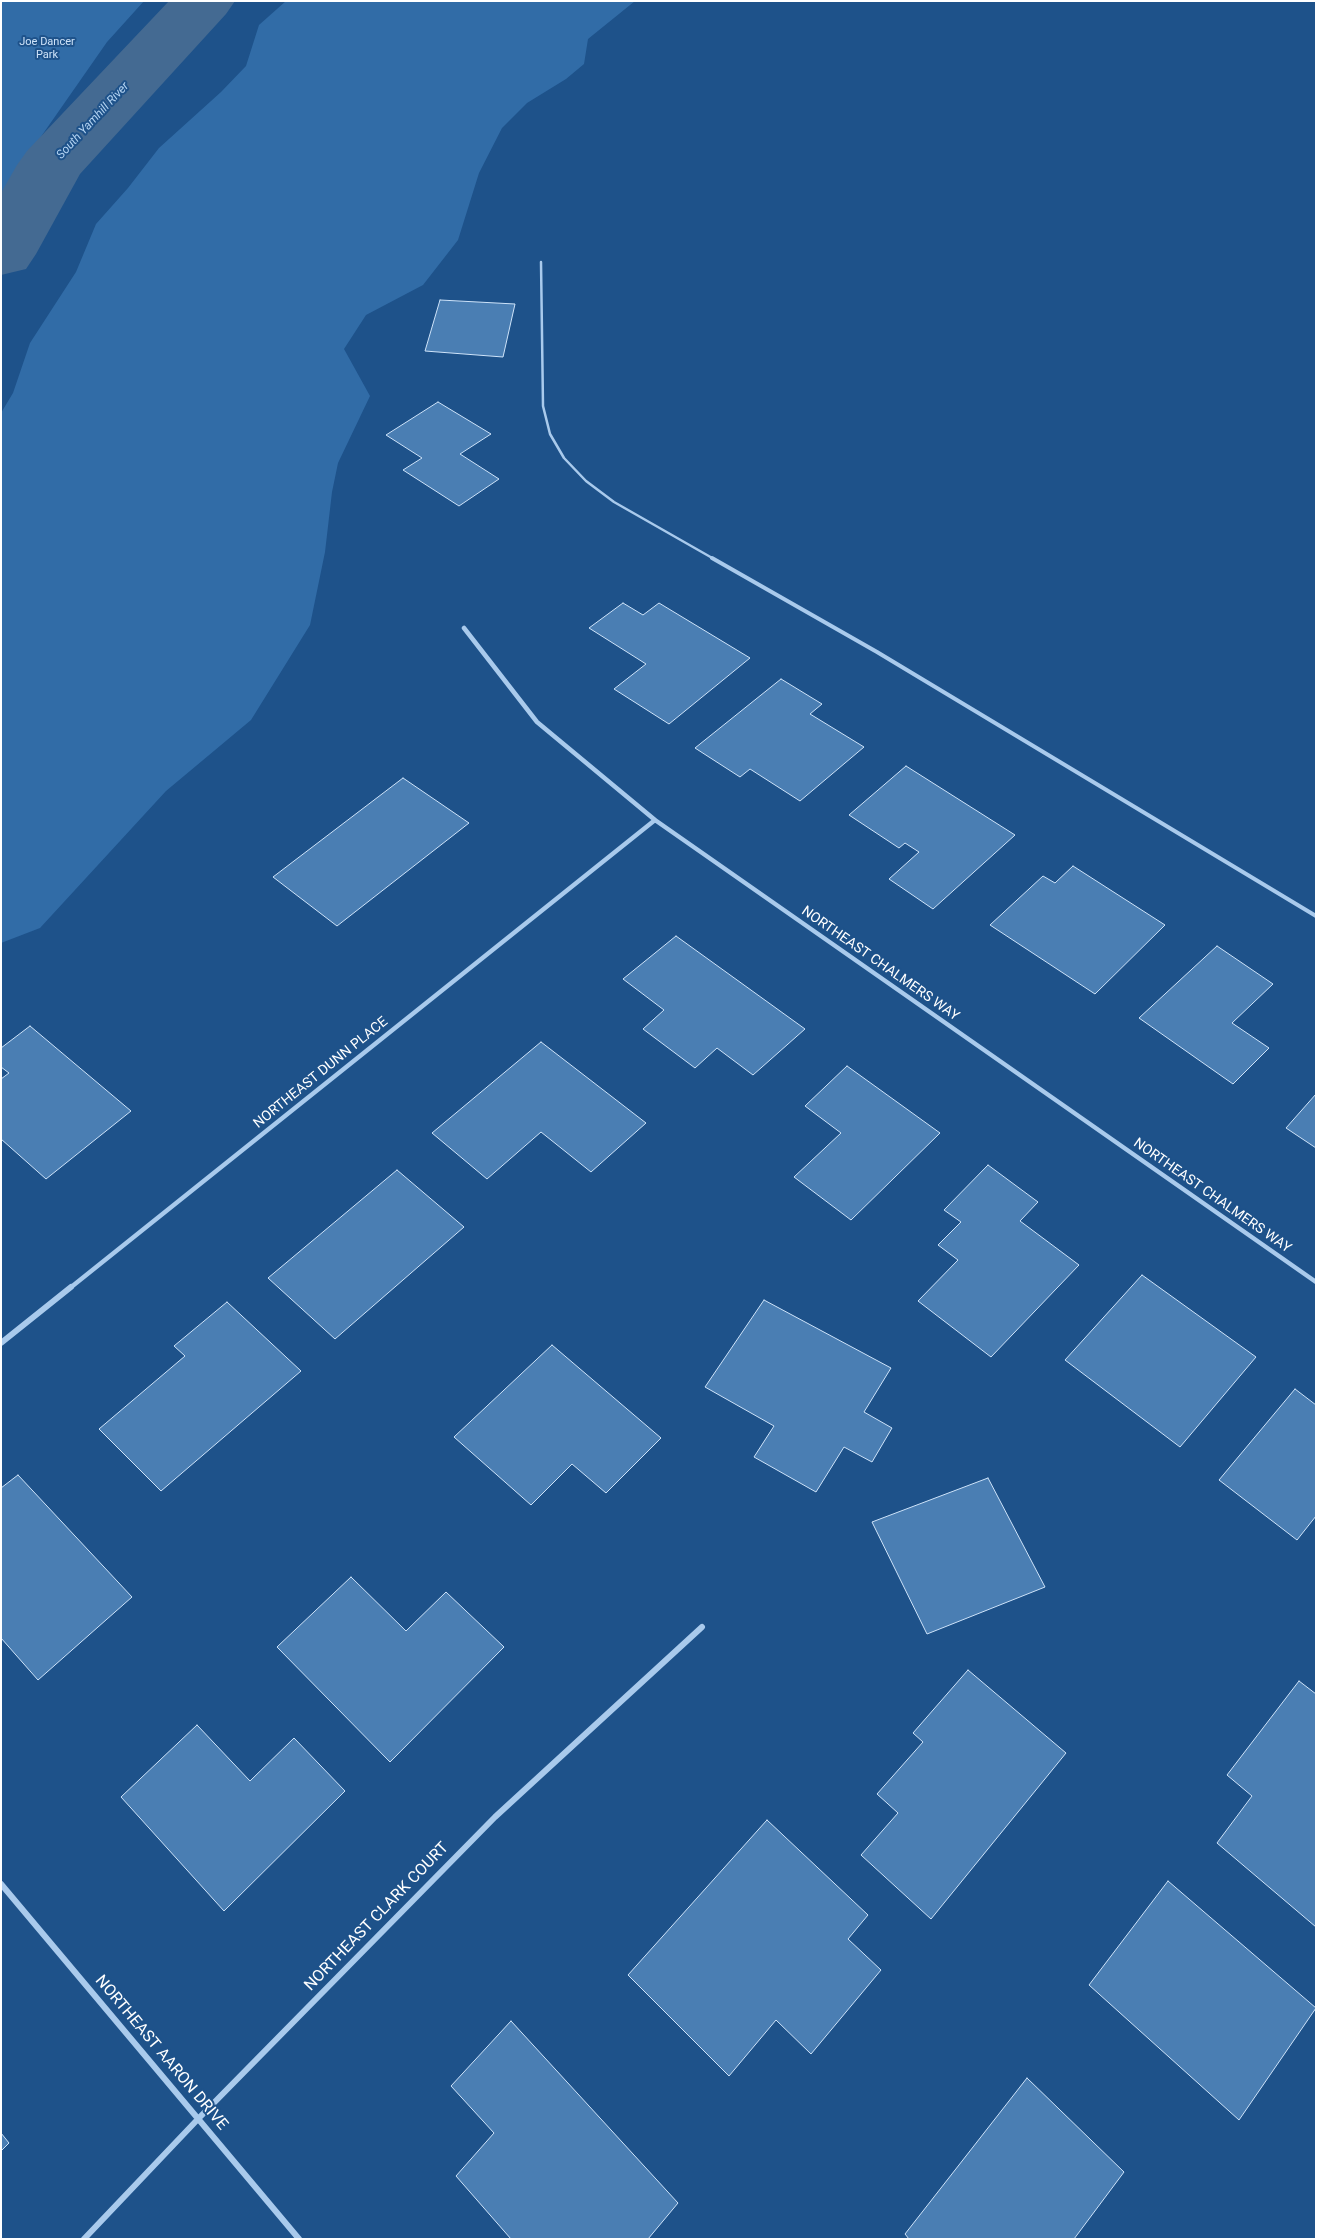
<!DOCTYPE html>
<html>
<head>
<meta charset="utf-8">
<style>
  body { margin:0 }
  #map { position:relative; width:1317px; height:2240px; overflow:hidden; background:#1e528a; font-family:Roboto,sans-serif }
  canvas { display:block }
  .frame { position:absolute; inset:0; border:2px solid #fff; pointer-events:none }
</style>
</head>
<body>
<div id="map">
<canvas width="1317" height="2240"></canvas>
<div class="frame"></div>
</div>
<script>
const context = document.querySelector('canvas').getContext('2d');
context.lineJoin = 'round';
function fillPath(path, color) {
  context.fillStyle = color;
  context.fill(path, 'evenodd');
}
function poly(rows) {
  const path = new Path2D();
  for (const r of rows) {
    path.moveTo(r[0], r[1]);
    for (let i = 2; i < r.length; i += 2) path.lineTo(r[i], r[i + 1]);
  }
  return path;
}
function trace(path, color, width, dash) {
  context.strokeStyle = color;
  context.lineWidth = width;
  context.lineCap = dash ? 'butt' : 'round';
  context.setLineDash(dash || []);
  context.stroke(path);
}
function label(font, color, halo, rows, align = 'center') {
  context.font = font + ' Roboto,sans-serif';
  context.lineWidth = 4;
  context.setLineDash([]);
  context.textBaseline = 'middle';
  context.strokeStyle = halo;
  context.fillStyle = color;
  for (const [text, x, y, turn = 0] of rows) {
    context.save();
    context.translate(x, y);
    context.rotate((+turn || 0) * Math.PI / 180);
    context.textAlign = isNaN(turn) ? turn : align;
    if (halo) context.strokeText(text, 0, 0);
    context.fillText(text, 0, 0);
    context.restore();
  }
}
fillPath(poly([
  [1,1,144,1,107,42,1,194],
  [286,1,635,1,588,39,584,64,566,79,527,103,502,128,479,173,458,240,423,285,366,315,344,349,370,396,338,463,332,492,325,552,310,625,251,720,166,791,40,928,1,943,1,413,13,393,30,343,76,272,96,224,128,188,159,148,221,92,246,66,259,25]
]), '#316ca7');
fillPath(poly([
  [169,1,235,1,226,14,80,174,36,254,26,269,1,275,1,193,17,165,27,151,169,1]
]), '#446a92');
const building = poly([
  [440,300,515,304,503,357,425,351,440,300],
  [438,402,491,434,460,454,499,479,459,506,403,470,422,458,386,435,438,402],
  [623,603,643,615,659,603,750,658,669,724,614,689,646,664,589,628,623,603],
  [781,679,822,704,810,714,864,747,800,801,750,769,740,777,695,748,781,679],
  [906,766,1015,835,933,909,889,879,919,852,905,843,899,848,849,815,906,766],
  [403,778,469,823,337,926,273,877,403,778],
  [1073,866,1165,925,1095,994,990,925,1043,876,1055,883,1073,866],
  [676,936,805,1029,753,1075,717,1048,695,1068,643,1029,664,1010,623,979,676,936],
  [1217,946,1273,984,1232,1023,1269,1048,1233,1084,1139,1018,1217,946],
  [30,1026,131,1111,46,1179,1,1139,1,1079,9,1073,1,1067,1,1048,30,1026],
  [541,1042,646,1123,591,1172,541,1132,487,1179,432,1133,541,1042],
  [847,1066,940,1133,851,1220,794,1177,841,1133,805,1106,847,1066],
  [1316,1094,1316,1148,1286,1128,1316,1094],
  [988,1165,1038,1202,1020,1221,1079,1265,991,1357,918,1301,958,1260,938,1245,961,1222,944,1210,988,1165],
  [397,1170,464,1227,335,1339,268,1278,397,1170],
  [1142,1275,1256,1357,1180,1447,1065,1360,1142,1275],
  [764,1300,891,1368,864,1412,892,1428,872,1462,844,1447,816,1492,754,1457,774,1426,705,1387,764,1300],
  [227,1302,301,1371,161,1491,99,1429,185,1356,174,1346,227,1302],
  [552,1345,661,1438,606,1493,572,1464,531,1505,454,1437,552,1345],
  [1295,1389,1316,1405,1316,1516,1297,1540,1219,1480,1295,1389],
  [18,1475,132,1597,38,1680,1,1638,1,1488,18,1475],
  [988,1478,1045,1587,927,1634,872,1522,988,1478],
  [351,1577,406,1631,446,1592,504,1647,390,1762,277,1647,351,1577],
  [968,1670,1066,1753,931,1919,861,1855,898,1813,877,1794,923,1742,913,1733,968,1670],
  [1299,1681,1316,1694,1316,1927,1217,1843,1252,1796,1227,1775,1299,1681],
  [197,1725,250,1781,294,1738,345,1791,224,1911,121,1797,197,1725],
  [767,1820,868,1915,848,1939,881,1970,811,2054,776,2020,729,2076,628,1975,767,1820],
  [1168,1881,1316,2008,1239,2120,1089,1985,1168,1881],
  [511,2021,678,2203,648,2239,511,2239,456,2176,494,2133,451,2086,511,2021],
  [1027,2078,1124,2172,1074,2239,909,2239,905,2234,1027,2078],
  [1,2133,9,2143,1,2151,1,2133]
]);
fillPath(building, '#4a7eb3');
trace(building, '#cee3f9', 1);
trace(poly([
  [541,262,543,406,550,434,564,458,586,481,614,502,714,559]
]), '#a9caec', 2.5);
trace(poly([
  [712,558,877,652,1316,916]
]), '#a9caec', 4);
trace(poly([
  [464,628,537,722,655,820,1316,1282],
  [70,1288,655,820]
]), '#a9caec', 4.5);
trace(poly([
  [1,1343,71,1287],
  [1,1884,299,2239],
  [84,2239,198,2119,495,1817,702,1627]
]), '#a9caec', 6);
label('11px', '#cee3f9', '#1e528a', [
  ["Joe Dancer",47,42],
  ["Park",47,55]
]);
label('italic 12px', '#b4d4f3', '#1e528a', [
  ["South Yamhill River",93,121,-47]
]);
label('14px', '#fff', '#1e528a', [
  ["NORTHEAST CHALMERS WAY",880,964,35],
  ["NORTHEAST DUNN PLACE",321,1073,-39],
  ["NORTHEAST CHALMERS WAY",1212,1196,35]
]);
label('16px', '#fff', '#1e528a', [
  ["NORTHEAST CLARK COURT",377,1917,-46],
  ["NORTHEAST AARON DRIVE",161,2053,50]
]);
</script>
</body>
</html>
